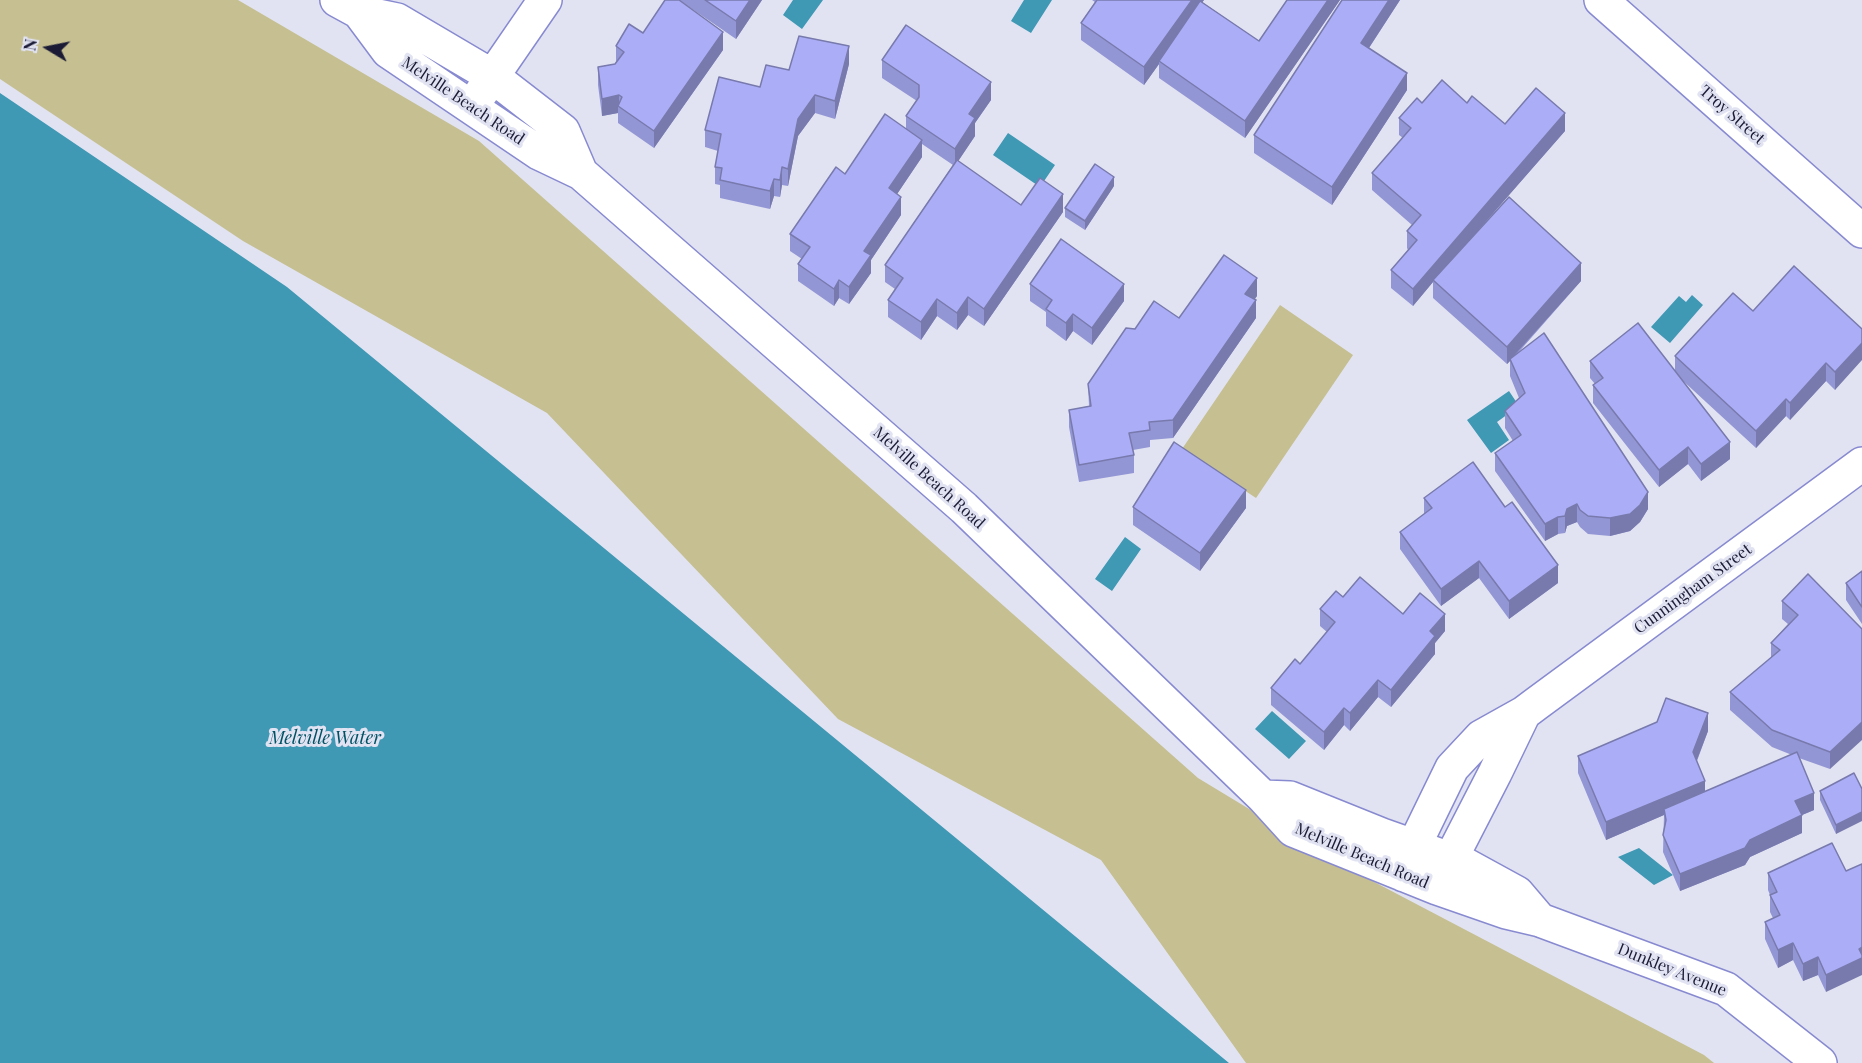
<!DOCTYPE html>
<html>
<head>
<meta charset="utf-8">
<style>
  body { margin:0 }
  #map { position:relative; width:1862px; height:1063px; overflow:hidden; background:#e1e3f2; font-family:"Playfair Display",serif }
  canvas { display:block }
  .north { position:absolute; left:18px; top:18px; width:60px; height:60px; -webkit-text-stroke:4px #e1e3f2; paint-order:stroke; rotate:280deg; font-size:16px; font-weight:700; line-height:24px; text-align:center; color:#1b1b36 }
  .north::after { content:''; display:block; margin:auto; width:21px; height:27px; background:#1b1b36; clip-path:polygon(50% 0,100% 100%,50% 72%,0 100%) }
</style>
</head>
<body>
<div id="map">
<canvas width="1862" height="1063"></canvas>
<div class="north">N</div>
</div>
<script>
const context = document.querySelector('canvas').getContext('2d');
context.lineJoin = 'round';
function fillPath(path, color) {
  context.fillStyle = color;
  context.fill(path, 'evenodd');
}
function poly(rows) {
  const path = new Path2D();
  for (const r of rows) {
    path.moveTo(r[0], r[1]);
    for (let i = 2; i < r.length; i += 2) path.lineTo(r[i], r[i + 1]);
  }
  return path;
}
function trace(path, color, width, dash) {
  context.strokeStyle = color;
  context.lineWidth = width;
  context.lineCap = dash ? 'butt' : 'round';
  context.setLineDash(dash || []);
  context.stroke(path);
}
function label(font, color, halo, rows, align = 'center') {
  context.font = font + ' "Playfair Display",serif';
  context.lineWidth = 6;
  context.setLineDash([]);
  context.textBaseline = 'middle';
  context.strokeStyle = halo;
  context.fillStyle = color;
  for (const [text, x, y, turn = 0] of rows) {
    context.save();
    context.translate(x, y);
    context.rotate((+turn || 0) * Math.PI / 180);
    context.textAlign = isNaN(turn) ? turn : align;
    if (halo) context.strokeText(text, 0, 0);
    context.fillText(text, 0, 0);
    context.restore();
  }
}
fillPath(poly([
  [0,0,238,0,479,141,1198,778,1340,864,1704,1055,1714,1063,1246,1063,1101,860,838,719,547,413,243,241,0,79],
  [1280,305,1353,355,1256,498,1182,449]
]), '#c5bf91');
fillPath(poly([
  [793,0,823,0,802,29,783,15],
  [1024,0,1052,0,1031,33,1011,21],
  [0,93,287,287,1229,1063,0,1063],
  [1008,133,1055,165,1040,187,993,155],
  [1692,295,1703,305,1670,343,1651,327,1679,296,1686,302],
  [1509,391,1519,406,1497,422,1509,440,1491,453,1467,420],
  [1125,537,1141,549,1112,591,1095,579],
  [1272,711,1306,741,1289,759,1255,729],
  [1639,848,1673,875,1654,885,1618,857]
]), '#3f98b4');
const minor = poly([
  [337,0,359,12,397,20,492,76,563,131,581,173],
  [1601,0,1862,231],
  [359,12,388,51,539,153,581,173,964,508,1263,797,1293,830,1437,888,1506,912,1540,920,1726,989,1820,1063],
  [481,93,545,0],
  [1263,797,1290,798,1382,835,1464,864,1517,893,1540,920],
  [1404,875,1414,846,1452,768,1481,737,1524,713,1536,704,1862,464],
  [1441,878,1495,773,1524,713]
]);
trace(minor, '#888ad1', 36);
trace(minor, '#fff', 33);
fillPath(poly([
  [679,0,762,0,736,39],
  [1092,0,1204,0,1202,2,1259,41,1287,0,1340,0,1245,138,1159,78,1159,64,1144,85,1081,40,1081,23,1095,2],
  [1342,0,1400,0,1369,48,1407,90,1332,205,1254,153,1254,135],
  [643,33,723,50,654,148,618,123,618,113,602,116,598,85,598,67,615,64,616,63,616,46],
  [882,60,991,100,975,123,975,136,958,161,1021,205,1063,212,984,326,968,315,957,330,937,316,921,340,888,317,888,300,895,289,885,282,885,265,953,165,922,144,922,157,897,194,901,215,871,260,871,273,849,304,839,298,834,306,798,281,798,264,802,259,790,251,790,234,845,174,906,129,906,116,917,101,882,78],
  [849,64,835,119,815,113,798,136,788,186,782,185,780,197,774,196,770,209,720,198,720,185,715,184,715,167,718,151,705,147,705,130,760,87,789,70],
  [1422,103,1467,103,1505,124,1565,131,1479,229,1581,281,1517,354,1648,509,1640,522,1630,531,1610,536,1588,534,1580,527,1577,522,1567,526,1565,533,1558,534,1545,541,1495,471,1495,453,1513,441,1505,428,1505,411,1519,398,1510,376,1510,361,1507,364,1433,298,1433,282,1413,306,1391,288,1391,270,1408,250,1407,248,1407,231,1412,225,1372,190,1372,173,1403,138,1399,135,1399,118],
  [1114,186,1085,230,1065,217,1065,208],
  [1030,284,1124,301,1092,345,1073,331,1066,341,1046,326,1046,312,1030,301],
  [1257,296,1254,300,1256,318,1173,438,1150,440,1150,447,1133,450,1134,455,1134,473,1079,482,1069,427,1069,410,1089,406,1088,384,1135,329,1179,318],
  [1753,311,1862,329,1835,390,1826,381,1790,420,1786,416,1756,448,1681,379,1730,459,1701,481,1688,464,1659,487,1593,403,1593,385,1595,384,1590,378,1590,361,1675,371,1675,356],
  [1424,498,1558,583,1509,619,1479,578,1441,606,1400,549,1400,532,1424,514],
  [1133,507,1246,508,1200,571,1133,525],
  [1862,571,1862,624,1846,600,1846,583],
  [1343,597,1403,614,1445,631,1435,643,1435,654,1391,707,1378,697,1350,731,1344,725,1324,750,1271,705,1271,688,1300,664,1327,632,1320,626,1320,609],
  [1782,601,1862,629,1830,769,1799,758,1814,810,1802,815,1802,833,1750,857,1745,865,1680,891,1663,852,1664,815,1606,840,1578,773,1578,756,1708,731,1697,761,1705,792,1792,755,1772,747,1730,710,1730,692,1771,658,1771,643,1788,624,1782,619],
  [1862,789,1836,834,1820,800,1820,791],
  [1832,843,1826,992,1818,975,1803,981,1793,960,1778,968,1765,939,1765,922,1773,918,1770,912,1770,895,1768,890,1768,873]
]), '#9396d4');
fillPath(poly([
  [750,0,762,0,736,39,736,21],
  [1192,0,1204,0,1160,62,1159,61,1159,64,1144,85,1144,67],
  [1328,0,1340,0,1245,138,1245,121],
  [1389,0,1400,0,1361,60,1361,43],
  [723,32,723,50,654,148,654,131],
  [849,46,849,64,835,119,835,101],
  [1407,73,1407,90,1332,205,1332,187],
  [991,82,991,100,975,123,975,136,955,166,955,149,969,114],
  [619,95,619,107,618,106,618,113,602,116,602,99],
  [815,95,815,113,798,136,788,186,788,169,798,119],
  [1565,113,1565,131,1434,281,1433,280,1433,282,1413,306,1413,289],
  [922,140,922,157,889,206,889,188],
  [782,167,782,185,780,197,780,180],
  [1114,177,1114,186,1085,230,1085,221],
  [774,179,774,196,770,209,770,191],
  [1063,194,1063,212,984,326,984,309],
  [901,197,901,215,871,260,871,273,849,304,849,287,864,251],
  [1581,263,1581,281,1510,360,1510,359,1510,361,1507,364,1507,347],
  [1257,278,1257,296,1245,312,1245,294],
  [839,280,839,298,834,306,834,289],
  [1124,284,1124,301,1092,345,1092,328],
  [968,297,968,315,957,330,957,313],
  [937,299,937,316,921,340,921,322],
  [1256,300,1256,318,1173,438,1173,420],
  [1073,314,1073,331,1066,341,1066,323],
  [1862,343,1862,360,1835,390,1835,372],
  [1826,363,1826,381,1790,420,1790,403],
  [1786,399,1786,416,1756,448,1756,431],
  [1730,442,1730,459,1701,481,1701,464],
  [1688,447,1688,464,1659,487,1659,470],
  [1246,490,1246,508,1200,571,1200,553],
  [1648,492,1648,509,1640,522,1630,531,1610,536,1610,518],
  [1577,504,1577,522,1567,526,1565,533,1565,516,1567,509],
  [1558,517,1558,534,1545,541,1545,524],
  [1479,561,1479,578,1441,606,1441,589],
  [1558,565,1558,583,1509,619,1509,601],
  [1445,614,1445,631,1435,643,1435,654,1391,707,1391,690,1430,631],
  [1378,680,1378,697,1350,731,1350,713],
  [1344,708,1344,725,1324,750,1324,732],
  [1708,713,1708,731,1693,770,1693,752],
  [1862,722,1862,740,1830,769,1830,752],
  [1705,781,1705,798,1664,809,1664,815,1606,840,1606,822],
  [1814,793,1814,810,1795,818,1795,801],
  [1862,812,1862,821,1836,834,1836,825],
  [1802,815,1802,833,1750,857,1745,865,1680,891,1680,874,1750,840],
  [1793,943,1793,960,1778,968,1778,950],
  [1862,947,1862,975,1826,992,1826,975],
  [1818,957,1818,975,1803,981,1803,964]
]), '#787aad');
const building = poly([
  [665,0,679,0,723,32,654,131,618,106,622,97,619,95,602,99,598,67,615,64,624,52,616,46,629,24,643,33,665,0],
  [705,0,750,0,736,21,705,0],
  [1097,0,1192,0,1144,67,1081,23,1097,0],
  [1287,0,1328,0,1245,121,1159,61,1200,1,1259,41,1287,0],
  [1342,0,1389,0,1361,43,1407,73,1332,187,1254,135,1342,0],
  [906,25,991,82,969,114,975,118,955,149,906,116,919,97,919,85,882,60,906,25],
  [799,36,849,46,835,101,815,95,798,119,788,169,782,167,780,180,774,179,770,191,720,180,722,168,715,167,721,134,705,130,719,77,760,87,766,65,789,70,799,36],
  [1442,80,1467,103,1472,96,1505,124,1536,88,1565,113,1413,289,1391,270,1417,240,1407,231,1421,215,1372,173,1411,128,1399,118,1417,98,1422,103,1442,80],
  [885,114,922,140,889,188,901,197,864,251,871,255,849,287,839,280,834,289,798,264,810,247,790,234,836,167,845,174,885,114],
  [957,160,1021,205,1040,178,1063,194,984,309,968,297,957,313,937,299,921,322,888,300,903,278,885,265,957,160],
  [1095,164,1114,177,1085,221,1065,208,1095,164],
  [1509,197,1581,263,1507,347,1433,280,1509,197],
  [1061,239,1124,284,1092,328,1073,314,1066,323,1046,309,1052,300,1030,284,1061,239],
  [1224,255,1257,278,1245,294,1256,300,1173,420,1149,422,1150,430,1129,433,1134,455,1079,465,1069,410,1091,406,1088,384,1126,328,1135,329,1154,301,1179,318,1224,255],
  [1794,266,1862,329,1862,343,1835,372,1826,363,1790,403,1786,399,1756,431,1675,356,1733,293,1753,311,1794,266],
  [1638,323,1730,442,1701,464,1688,447,1659,470,1593,385,1603,378,1590,361,1638,323],
  [1544,333,1648,492,1640,505,1630,514,1610,518,1588,516,1580,510,1577,504,1567,509,1565,516,1558,517,1545,524,1495,453,1521,435,1505,411,1525,393,1510,359,1544,333],
  [1174,442,1246,490,1200,553,1133,507,1174,442],
  [1473,462,1505,507,1512,502,1558,565,1509,601,1479,561,1441,589,1400,532,1432,508,1424,498,1473,462],
  [1862,571,1862,607,1846,583,1862,571],
  [1808,574,1862,629,1862,722,1830,752,1772,730,1730,692,1780,650,1771,643,1798,615,1782,601,1808,574],
  [1360,577,1403,614,1420,593,1445,614,1430,631,1435,636,1391,690,1378,680,1350,713,1344,708,1324,732,1271,688,1295,659,1300,664,1335,622,1320,609,1336,591,1343,597,1360,577],
  [1666,698,1708,713,1693,752,1705,781,1606,822,1578,756,1657,722,1666,698],
  [1797,752,1814,793,1795,801,1802,815,1750,840,1745,848,1680,874,1663,835,1666,820,1664,809,1797,752],
  [1854,773,1862,789,1862,812,1836,825,1820,791,1854,773],
  [1832,843,1846,871,1862,864,1862,947,1859,949,1862,955,1862,958,1826,975,1818,957,1803,964,1793,943,1778,950,1765,922,1780,915,1770,895,1777,892,1768,873,1832,843]
]);
fillPath(building, '#abaef7');
trace(building, '#787aad', 1.5);
label('16px', '#1b1b36', '#e1e3f2', [
  ["Melville Beach Road",463,101,34],
  ["Troy Street",1732,115,41],
  ["Melville Beach Road",929,478,42],
  ["Cunningham Street",1693,589,-36],
  ["Melville Beach Road",1362,856,23],
  ["Dunkley Avenue",1672,970,22]
]);
label('italic 18px', '#015165', '#e1e3f2', [
  ["Melville Water",325,738]
]);
</script>
</body>
</html>
